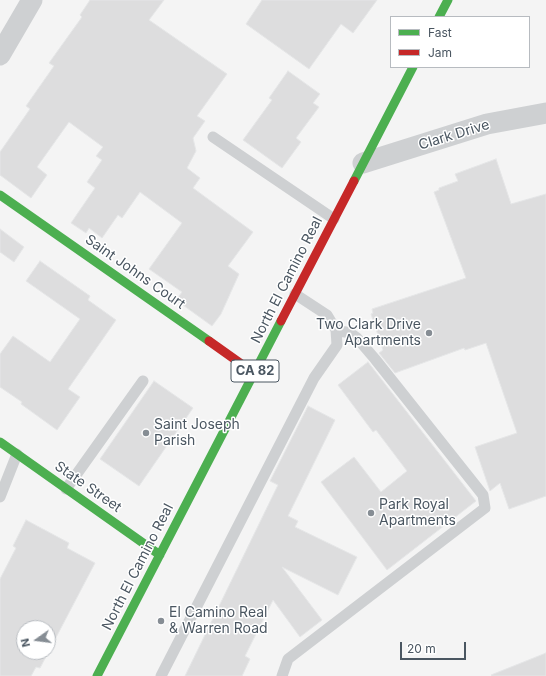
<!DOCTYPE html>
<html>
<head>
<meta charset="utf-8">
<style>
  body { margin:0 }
  #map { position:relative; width:546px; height:676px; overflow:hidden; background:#f4f4f4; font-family:Inter,sans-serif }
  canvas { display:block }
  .legend { position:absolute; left:390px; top:16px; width:140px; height:52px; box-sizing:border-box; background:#fff; border:1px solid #b7bbc0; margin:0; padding:5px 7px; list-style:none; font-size:12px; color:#4a5661 }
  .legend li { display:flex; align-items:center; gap:8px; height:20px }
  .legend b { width:20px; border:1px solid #b7bbc0 }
  .north { position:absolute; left:16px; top:620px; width:40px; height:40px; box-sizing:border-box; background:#fff; border:1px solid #b7bbc0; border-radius:50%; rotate:256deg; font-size:11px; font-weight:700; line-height:16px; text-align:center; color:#4a5661 }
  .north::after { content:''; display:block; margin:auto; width:14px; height:18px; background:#868d94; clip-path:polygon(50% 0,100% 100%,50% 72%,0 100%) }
  .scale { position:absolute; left:400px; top:642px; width:66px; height:18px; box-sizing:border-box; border:2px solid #4a5661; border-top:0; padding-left:5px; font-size:12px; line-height:14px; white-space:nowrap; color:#4a5661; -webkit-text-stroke:3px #fff; paint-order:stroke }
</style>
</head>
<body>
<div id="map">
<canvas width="546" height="676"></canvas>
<ul class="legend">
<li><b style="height:5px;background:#4caf50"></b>Fast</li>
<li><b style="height:5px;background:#c62828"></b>Jam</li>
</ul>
<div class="north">N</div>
<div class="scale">20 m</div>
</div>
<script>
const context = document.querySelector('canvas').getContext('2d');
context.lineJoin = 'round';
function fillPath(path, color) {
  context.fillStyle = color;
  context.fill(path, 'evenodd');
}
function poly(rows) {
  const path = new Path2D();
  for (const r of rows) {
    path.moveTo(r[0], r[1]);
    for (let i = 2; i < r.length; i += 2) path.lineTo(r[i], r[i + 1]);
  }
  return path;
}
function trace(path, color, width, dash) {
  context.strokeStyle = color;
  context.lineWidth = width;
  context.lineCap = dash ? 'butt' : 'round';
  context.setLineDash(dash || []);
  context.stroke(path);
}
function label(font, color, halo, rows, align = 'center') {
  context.font = font + ' Inter,sans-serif';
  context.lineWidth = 3;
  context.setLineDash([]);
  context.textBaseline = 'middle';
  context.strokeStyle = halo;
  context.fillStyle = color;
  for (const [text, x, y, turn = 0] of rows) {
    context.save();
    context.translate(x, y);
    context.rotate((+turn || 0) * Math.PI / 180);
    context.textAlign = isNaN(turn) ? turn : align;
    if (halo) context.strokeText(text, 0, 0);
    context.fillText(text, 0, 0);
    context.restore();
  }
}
const building = poly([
  [90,0,164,0,149,20,227,74,197,116,205,121,193,138,196,151,187,168,200,178,193,188,253,232,228,266,239,274,221,314,212,326,176,300,182,292,149,269,182,223,140,192,122,218,118,215,102,238,89,228,86,233,71,223,95,188,87,182,102,160,96,156,103,147,69,122,37,167,47,175,31,198,0,175,0,152,30,109,26,106,54,66,49,63,82,17,80,15,90,0],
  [262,0,377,0,353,33,341,24,309,69,246,24,262,0],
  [288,71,320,94,313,103,319,107,296,138,301,142,282,168,243,140,272,100,269,98,288,71],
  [496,159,511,204,546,194,546,496,509,509,500,483,490,491,475,447,517,433,486,343,465,350,464,348,395,373,379,353,383,350,371,314,373,313,372,309,466,278,434,192,439,190,439,188,458,181,455,174,496,159],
  [0,229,24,247,14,262,0,252,0,229],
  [40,261,90,296,88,300,116,320,68,389,80,397,57,430,21,404,22,402,0,387,0,354,13,336,50,362,80,319,26,281,40,261],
  [368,362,476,501,387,570,321,482,354,457,381,492,407,471,376,430,373,432,338,385,368,362],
  [154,381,193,408,139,486,100,459,154,381],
  [308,406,335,420,288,516,298,521,295,527,357,557,338,595,282,567,322,620,300,637,273,600,245,656,250,659,242,676,185,676,278,485,270,481,308,406],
  [26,520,69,543,67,548,95,563,40,668,36,667,31,676,0,676,0,579,16,548,13,546,26,520],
  [24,628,48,628,48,652,24,652,24,628],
  [546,653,546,676,492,676,491,675,546,653]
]);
fillPath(building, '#ddddde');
trace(building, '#e5e6e7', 1);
trace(poly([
  [213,137,334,219],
  [66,489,143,381],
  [0,497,17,454],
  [161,676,314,378,337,345,336,330,327,315,295,294],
  [282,676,288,659,485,508,483,495,375,359,357,338,350,333,336,330]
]), '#ced0d2', 11);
trace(poly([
  [0,55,32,0],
  [363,163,487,124,546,113]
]), '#ced0d2', 21);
trace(poly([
  [439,17,448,0],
  [354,181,413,67],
  [0,195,209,341],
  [0,442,160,555],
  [97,676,281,321]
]), '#4caf50', 9);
trace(poly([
  [281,321,354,181],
  [209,341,254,373]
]), '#c62828', 9);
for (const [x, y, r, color] of [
  [429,333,4,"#868d94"],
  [146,433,4,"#868d94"],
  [371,513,4,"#868d94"],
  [161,621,4,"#868d94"]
]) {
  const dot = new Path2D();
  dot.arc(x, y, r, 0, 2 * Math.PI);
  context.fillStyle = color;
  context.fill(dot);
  trace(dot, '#fff', 1.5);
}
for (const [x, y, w] of [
  [255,371,48]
]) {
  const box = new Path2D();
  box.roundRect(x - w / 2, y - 11, w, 22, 3);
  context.fillStyle = '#fff';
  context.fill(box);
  trace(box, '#4a5661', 1);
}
label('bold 13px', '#4a5661', null, [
  ["CA 82",255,371]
]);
label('14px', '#4a5661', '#fff', [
  ["Clark Drive",454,135,-17],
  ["Saint Johns Court",135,272,35],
  ["North El Camino Real",287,280,-63],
  ["State Street",88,487,35],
  ["North El Camino Real",138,567,-63]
]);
label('14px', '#4a5661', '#fff', [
  ["Two Clark Drive",421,325,"right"],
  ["Apartments",421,341,"right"],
  ["Saint Joseph",154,425],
  ["Parish",154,441],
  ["Park Royal",379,505],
  ["Apartments",379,521],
  ["El Camino Real",169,613],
  ["& Warren Road",169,629]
], 'left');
</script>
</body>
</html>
